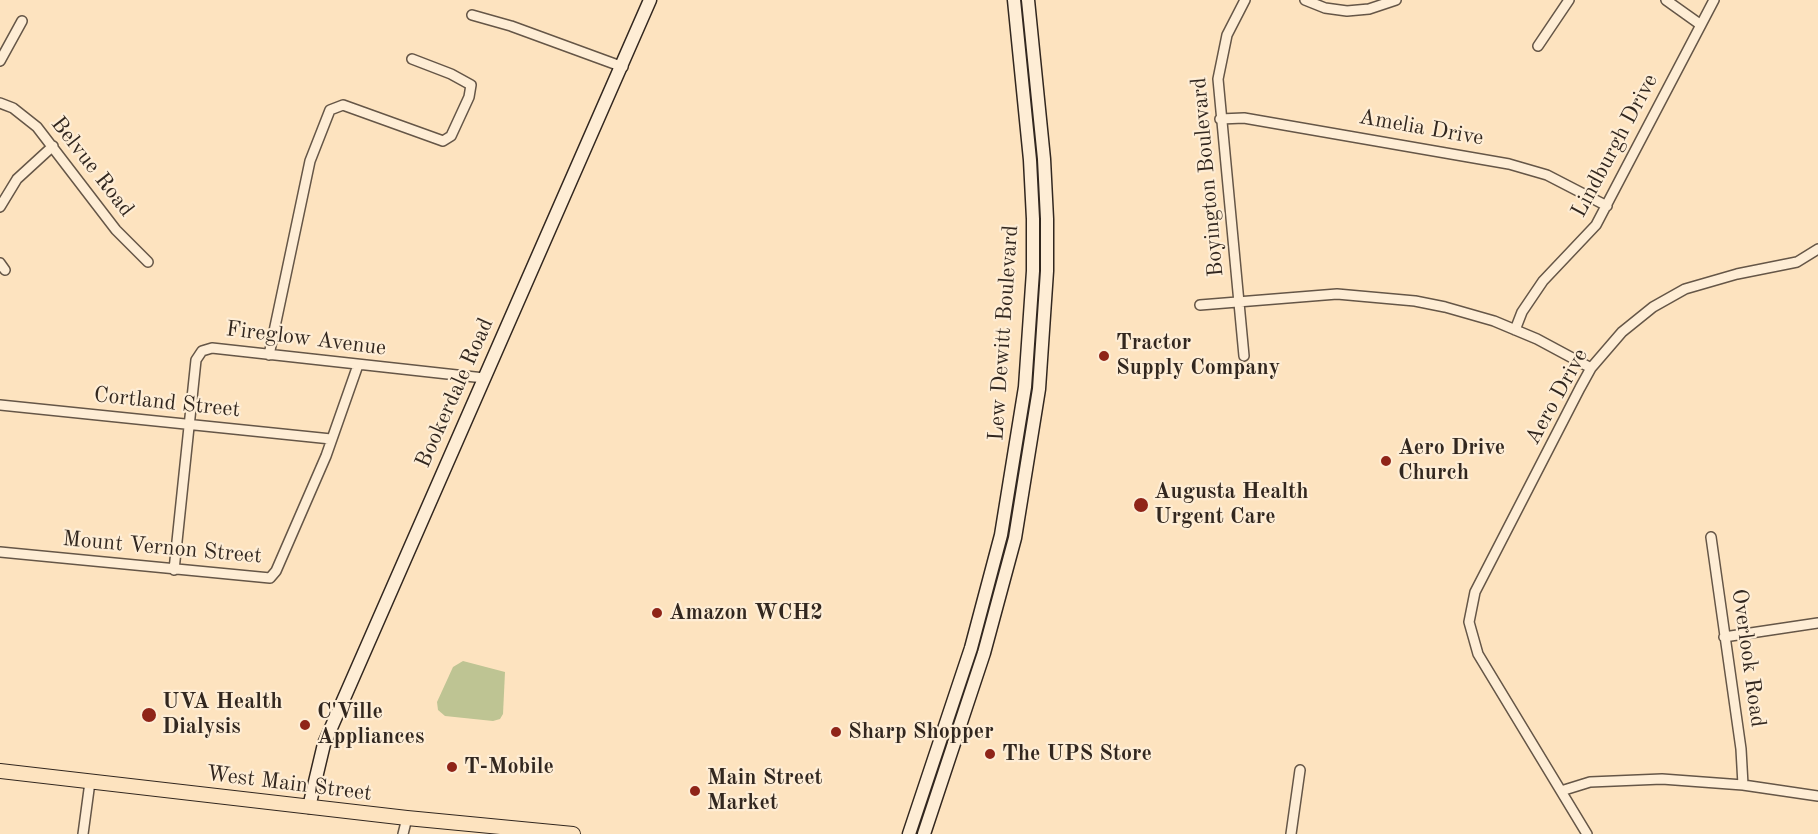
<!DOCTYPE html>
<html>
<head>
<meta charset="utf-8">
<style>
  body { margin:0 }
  canvas { display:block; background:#fde3bf }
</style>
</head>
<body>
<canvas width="1818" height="834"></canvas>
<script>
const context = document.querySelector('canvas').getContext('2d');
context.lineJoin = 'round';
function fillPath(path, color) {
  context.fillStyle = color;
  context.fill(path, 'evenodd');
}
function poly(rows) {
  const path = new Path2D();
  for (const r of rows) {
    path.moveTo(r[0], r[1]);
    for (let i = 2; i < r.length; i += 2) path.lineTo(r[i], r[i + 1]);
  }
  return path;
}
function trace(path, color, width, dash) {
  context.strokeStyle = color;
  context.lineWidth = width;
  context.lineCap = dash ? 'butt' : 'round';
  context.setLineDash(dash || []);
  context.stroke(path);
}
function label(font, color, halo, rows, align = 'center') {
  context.font = font + ' "Old Standard TT",serif';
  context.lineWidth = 4.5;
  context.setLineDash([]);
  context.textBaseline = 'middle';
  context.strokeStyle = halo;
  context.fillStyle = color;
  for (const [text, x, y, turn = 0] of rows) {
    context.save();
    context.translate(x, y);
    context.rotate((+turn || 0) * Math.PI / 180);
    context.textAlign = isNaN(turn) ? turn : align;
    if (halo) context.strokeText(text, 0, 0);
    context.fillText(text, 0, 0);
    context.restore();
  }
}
fillPath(poly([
  [463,661,505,672,503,714,500,719,493,721,445,716,438,710,437,702,453,667]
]), '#bec493');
const street = poly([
  [1305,0,1325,8,1347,11,1369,9,1396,0],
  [1666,0,1701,25],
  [472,15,511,26,623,67],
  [1538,46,1569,0],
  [0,61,22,21],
  [0,103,13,108,37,127,116,230,148,262],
  [1220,119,1244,118,1509,164,1547,175,1607,206],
  [0,207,17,179,53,146],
  [0,263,5,270],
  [1200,305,1337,294,1415,301,1445,307,1494,321,1537,339,1591,368],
  [1515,330,1522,312,1543,281,1596,225,1714,0],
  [269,355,310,161,330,110,343,105,443,141,451,136,469,97,471,85,451,74,412,59],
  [1244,356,1218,79,1227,35,1245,0],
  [0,405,331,439],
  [1711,537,1741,749,1743,785],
  [0,552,270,578,276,571,326,456,358,365],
  [174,570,196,360,202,351,212,348,484,378],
  [1724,637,1818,623],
  [1561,791,1590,782,1662,779,1743,785,1818,796],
  [83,834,90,782],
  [403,834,407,818],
  [1291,834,1300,770],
  [1587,834,1478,654,1469,622,1475,592,1580,388,1591,368,1622,332,1653,307,1685,289,1737,274,1797,262,1818,249]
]);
const secondary = poly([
  [309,807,324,744,650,0],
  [909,834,971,648,1001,535,1025,387,1033,271,1033,219,1030,160,1014,0],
  [924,834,984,653,1015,538,1039,389,1047,271,1047,219,1044,159,1028,0]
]);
const primary = poly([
  [0,771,407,818,573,834]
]);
trace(street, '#655647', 12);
trace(secondary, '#32271f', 15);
trace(primary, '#32271f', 16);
trace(street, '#feedd5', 9);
trace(secondary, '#feedd5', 12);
trace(primary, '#fde3bf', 14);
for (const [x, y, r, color] of [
  [1104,356,6,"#8f2418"],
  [1386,461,6,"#8f2418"],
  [1141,505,8,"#8f2418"],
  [657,613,6,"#8f2418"],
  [149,715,8,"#8f2418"],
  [305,725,6,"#8f2418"],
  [836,732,6,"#8f2418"],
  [990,754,6,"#8f2418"],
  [452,767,6,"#8f2418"],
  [695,791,6,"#8f2418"]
]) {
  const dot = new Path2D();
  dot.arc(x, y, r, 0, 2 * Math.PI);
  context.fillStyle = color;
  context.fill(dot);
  trace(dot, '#feedd5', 2);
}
label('22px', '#32271f', '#feedd5', [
  ["Amelia Drive",1421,128,10],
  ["Lindburgh Drive",1615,146,-62],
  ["Belvue Road",92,167,52],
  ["Boyington Boulevard",1208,177,-95],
  ["Lew Dewitt Boulevard",1004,333,-86],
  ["Fireglow Avenue",306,339,7],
  ["Bookerdale Road",455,393,-66],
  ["Aero Drive",1557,397,-61],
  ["Cortland Street",167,403,6],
  ["Mount Vernon Street",162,548,5],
  ["Overlook Road",1748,658,82],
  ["West Main Street",289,784,7]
]);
label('bold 22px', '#32271f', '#feedd5', [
  ["Tractor",1116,343],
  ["Supply Company",1116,368],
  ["Aero Drive",1398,448],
  ["Church",1398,473],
  ["Augusta Health",1154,492],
  ["Urgent Care",1154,517],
  ["Amazon WCH2",669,613],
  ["UVA Health",162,702],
  ["Dialysis",162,727],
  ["C'Ville",317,712],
  ["Appliances",317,737],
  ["Sharp Shopper",848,732],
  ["The UPS Store",1002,754],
  ["T-Mobile",464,767],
  ["Main Street",707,778],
  ["Market",707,803]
], 'left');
</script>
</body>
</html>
